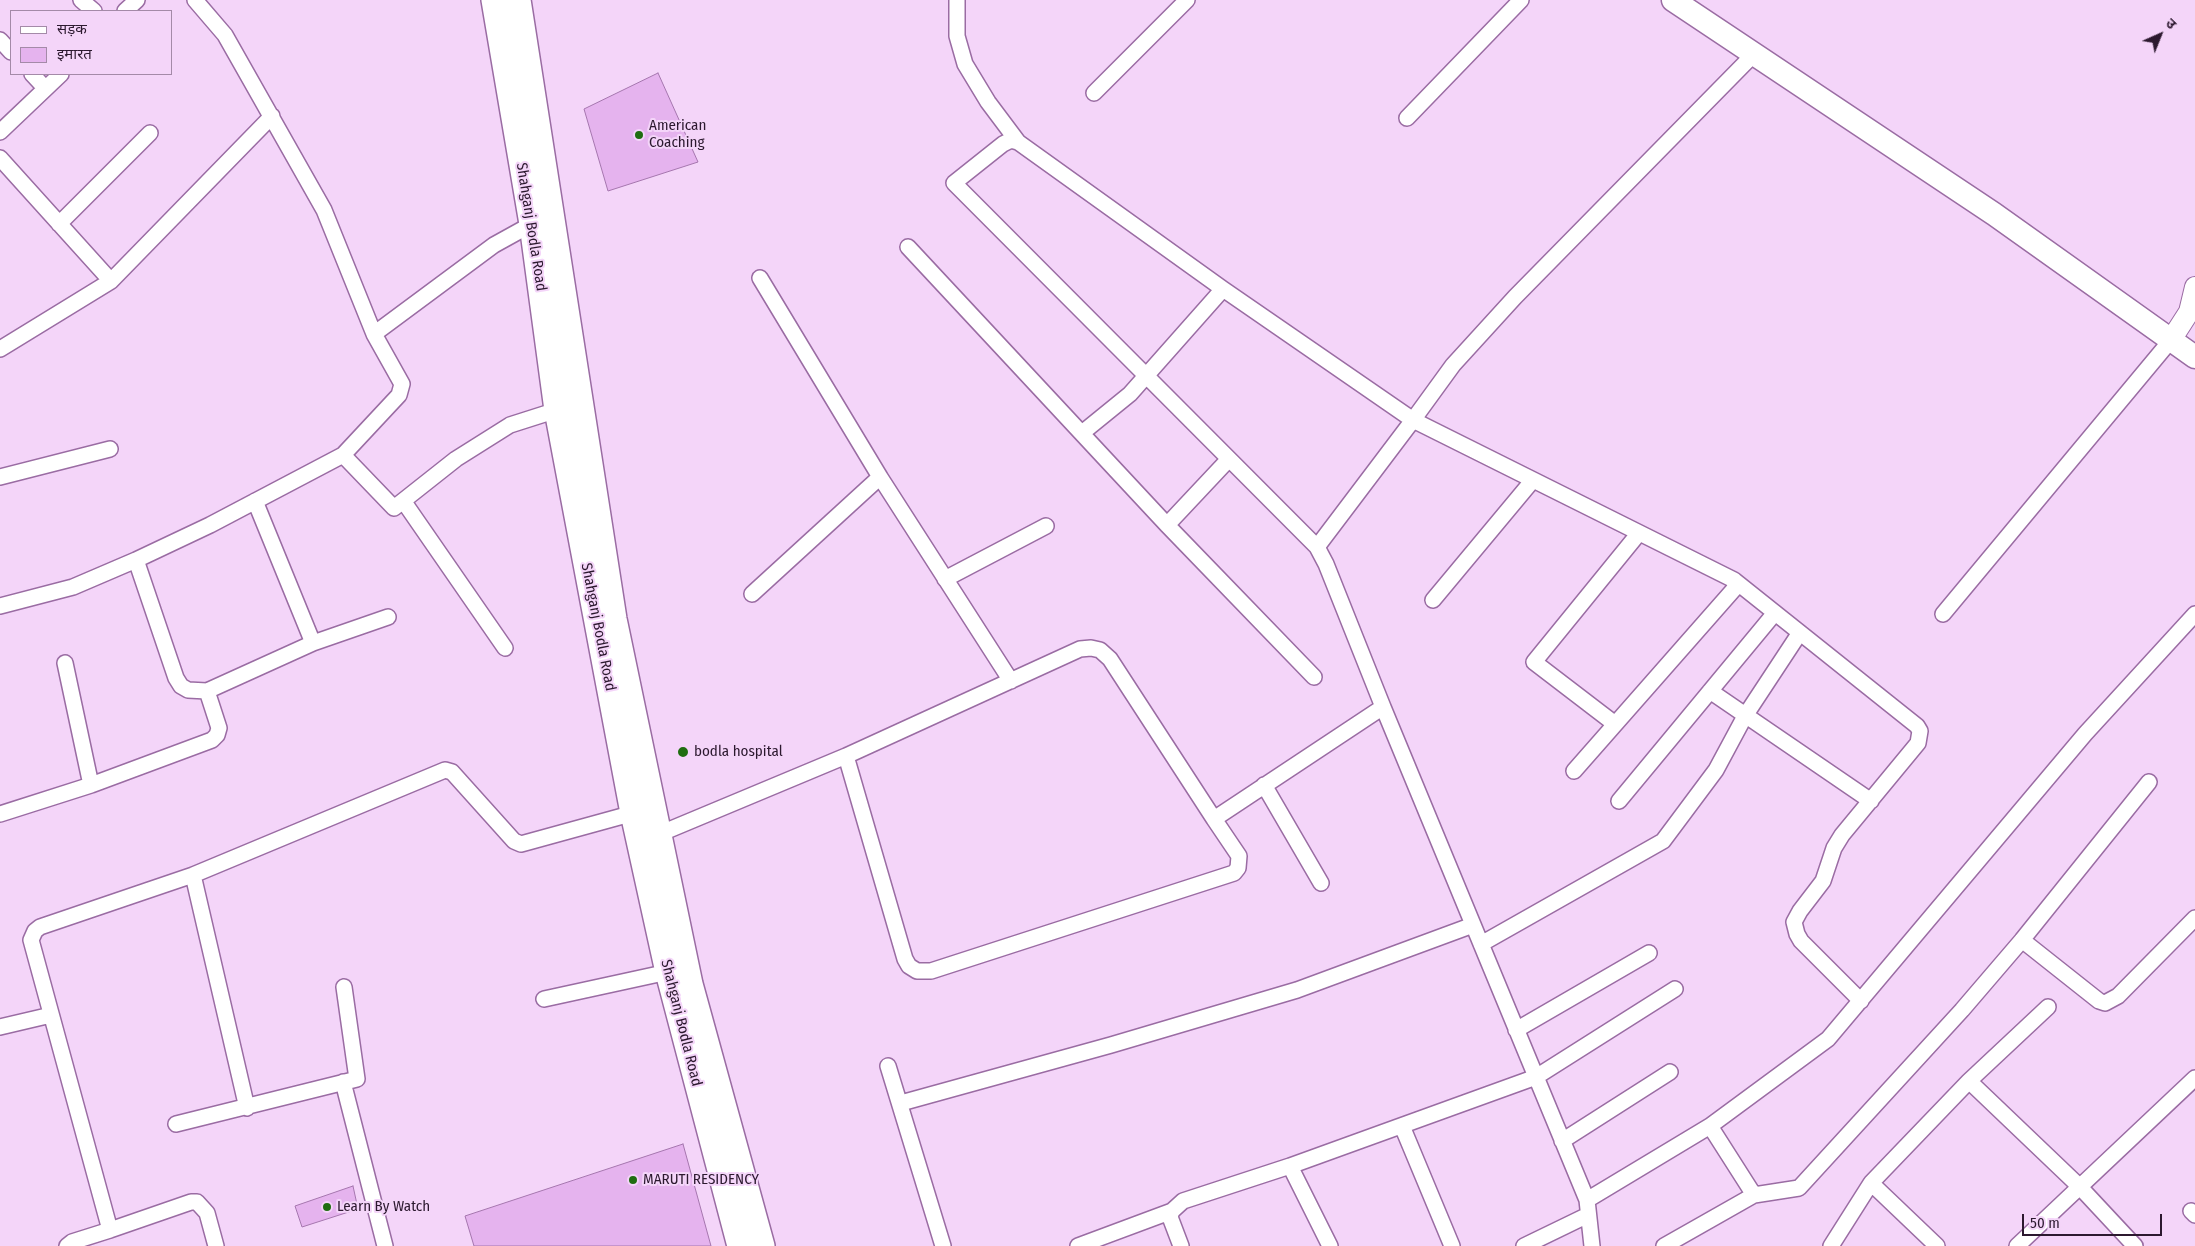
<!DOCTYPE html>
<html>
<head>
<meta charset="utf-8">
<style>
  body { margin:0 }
  #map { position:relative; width:2195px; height:1246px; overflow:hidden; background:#f4d5f9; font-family:"Fira Sans Condensed","Noto Sans Devanagari",sans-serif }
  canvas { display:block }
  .legend { position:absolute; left:10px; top:10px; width:162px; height:65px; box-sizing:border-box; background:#f4d5f9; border:1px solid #a48aa8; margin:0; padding:6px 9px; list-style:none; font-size:15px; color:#2c192f }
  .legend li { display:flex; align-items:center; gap:10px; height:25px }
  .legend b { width:25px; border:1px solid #a48aa8 }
  .north { position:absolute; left:2135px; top:10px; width:50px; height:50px; -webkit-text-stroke:4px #f4d5f9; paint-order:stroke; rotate:44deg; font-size:14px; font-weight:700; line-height:20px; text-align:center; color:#2c192f }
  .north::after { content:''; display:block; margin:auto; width:18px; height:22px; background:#2c192f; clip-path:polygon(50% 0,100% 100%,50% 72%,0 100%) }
  .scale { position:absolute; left:2022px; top:1214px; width:140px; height:22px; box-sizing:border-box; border:2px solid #2c192f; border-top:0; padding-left:6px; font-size:15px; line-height:18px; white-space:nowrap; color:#2c192f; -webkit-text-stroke:4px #f4d5f9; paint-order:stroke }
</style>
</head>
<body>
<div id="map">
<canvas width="2195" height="1246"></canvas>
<ul class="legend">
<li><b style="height:6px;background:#fff"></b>सड़क</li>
<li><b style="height:14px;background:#e5b3ee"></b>इमारत</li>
</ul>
<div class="north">उ</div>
<div class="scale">50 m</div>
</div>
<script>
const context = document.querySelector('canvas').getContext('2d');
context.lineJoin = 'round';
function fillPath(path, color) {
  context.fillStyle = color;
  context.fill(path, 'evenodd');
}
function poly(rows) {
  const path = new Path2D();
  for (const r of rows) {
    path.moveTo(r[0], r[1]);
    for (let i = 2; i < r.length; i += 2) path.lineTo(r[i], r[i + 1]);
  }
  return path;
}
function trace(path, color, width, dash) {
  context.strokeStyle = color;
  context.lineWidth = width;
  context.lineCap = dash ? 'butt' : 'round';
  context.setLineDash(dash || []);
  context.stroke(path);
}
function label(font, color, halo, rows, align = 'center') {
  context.font = font + ' "Fira Sans Condensed",sans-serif';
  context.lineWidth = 4;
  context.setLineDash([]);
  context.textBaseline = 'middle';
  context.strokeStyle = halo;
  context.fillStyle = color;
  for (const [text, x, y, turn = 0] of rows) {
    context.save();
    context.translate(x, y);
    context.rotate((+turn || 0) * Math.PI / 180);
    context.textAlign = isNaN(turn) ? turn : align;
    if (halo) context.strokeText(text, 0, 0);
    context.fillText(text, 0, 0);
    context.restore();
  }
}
const building = poly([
  [658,73,698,162,608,191,584,109,658,73],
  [683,1144,711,1246,474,1246,465,1216,683,1144],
  [353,1186,358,1209,302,1227,295,1206,353,1186]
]);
fillPath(building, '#e5b3ee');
trace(building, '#a576ae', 1);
const minor = poly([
  [81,0,94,11],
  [195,0,225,35,324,210,374,334,402,384,399,395,343,455,394,508,456,459,510,425,557,410],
  [957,0,957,36,965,64,988,102,1018,142],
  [125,11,137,0],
  [0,40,11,52],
  [32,74,45,88],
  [1094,93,1187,0],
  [1407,118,1521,0],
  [0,132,61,74],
  [0,158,111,281],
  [59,224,150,133],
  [908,247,1167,525,1314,677],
  [760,278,880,477],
  [374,334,494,245,532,224],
  [0,349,111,281,272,116],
  [1082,433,1130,394,1223,289],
  [0,477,110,449],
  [404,502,505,648],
  [1167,525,1229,459],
  [1317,547,1413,420,1734,580,1735,588,1574,771],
  [136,560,176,678,181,686,188,690,207,691,313,643,255,501],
  [945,579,1046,526],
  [1734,580,1917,726,1920,731,1918,743,1842,835,1834,848,1823,881,1800,911,1794,922,1797,934,1801,941,1861,1001],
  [752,594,880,477,1011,681],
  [1433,600,1533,480],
  [0,606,73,587,136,560,210,525,343,455],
  [1943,614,2171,340],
  [313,643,388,617],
  [65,663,91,785],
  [1710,691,1871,801],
  [1383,707,1587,1200,1592,1246],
  [1615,724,1534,662,1639,533],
  [846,756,905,959,909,966,917,971,931,971,1234,873,1238,868,1239,856,1214,819],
  [1264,785,1321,883],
  [1619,801,1774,614],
  [0,814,91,785,212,740,217,735,219,728,207,691],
  [652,837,846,756,1080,649,1091,648,1100,650,1110,659,1214,819,1383,707,1326,564,1317,547,954,183,1003,144,1011,140,1018,142,1223,289,1413,420,1453,365,1515,297,1754,54],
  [193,875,247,1108],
  [2022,940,2099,1001,2105,1003,2118,996,2195,918],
  [1481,944,1663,841,1716,770,1745,716,1799,634],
  [544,999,668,972],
  [0,1027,51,1015],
  [1516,1030,1649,953],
  [888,1066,943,1246],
  [1969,1081,2048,1007],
  [343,1082,385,1246],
  [901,1103,1111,1045,1297,990,1473,925],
  [176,1124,357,1079,344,987],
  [1402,1126,1452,1246],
  [1710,1126,1754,1195],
  [1562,1141,1670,1072],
  [1290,1166,1330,1246],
  [1587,1200,1710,1126,1828,1039,2085,734,2195,614],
  [2191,1211,2195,1215],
  [110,1230,191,1202,197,1202,207,1213,216,1246],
  [67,1246,72,1242,110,1230,31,940,35,931,40,927,193,875,445,770,452,772,514,841,521,844,641,811],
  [1078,1246,1172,1211],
  [1181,1246,1170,1217,1172,1211,1183,1201,1290,1166,1536,1077,1675,989],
  [1524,1246,1588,1215],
  [1664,1246,1754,1195,1799,1188,1962,1010,2022,940,2149,782],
  [1831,1246,1871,1183],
  [1937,1246,1871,1183,1969,1081,2079,1186,2135,1246],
  [2017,1246,2195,1078]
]);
const tertiary = poly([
  [2171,340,2189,312,2195,287]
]);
const secondary = poly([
  [1673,0,1994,214,2195,357]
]);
const primary = poly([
  [494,0,532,224,557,410,633,813,668,972,740,1246],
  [518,0,614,619,690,984,762,1246]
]);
trace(minor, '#9a6ca3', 18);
trace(tertiary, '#9a6ca3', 22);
trace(secondary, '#9a6ca3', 25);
trace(primary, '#9a6ca3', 28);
trace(minor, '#fff', 15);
trace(tertiary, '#fff', 20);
trace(secondary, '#fff', 22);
trace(primary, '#fff', 25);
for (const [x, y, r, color] of [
  [639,135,5,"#1f6d10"],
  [683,752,6,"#1f6d10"],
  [633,1180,5,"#1f6d10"],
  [327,1207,5,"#1f6d10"]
]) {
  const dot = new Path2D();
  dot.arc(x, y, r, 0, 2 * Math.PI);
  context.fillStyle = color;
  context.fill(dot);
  trace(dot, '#f4d5f9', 2);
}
label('15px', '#2c192f', '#f4d5f9', [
  ["American",649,126],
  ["Coaching",649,143],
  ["bodla hospital",694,752],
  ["MARUTI RESIDENCY",643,1180],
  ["Learn By Watch",337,1207]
], 'left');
label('15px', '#2c192f', '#f4d5f9', [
  ["Shahganj Bodla Road",531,227,81],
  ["Shahganj Bodla Road",598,627,79],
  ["Shahganj Bodla Road",681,1023,76]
]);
</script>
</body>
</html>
